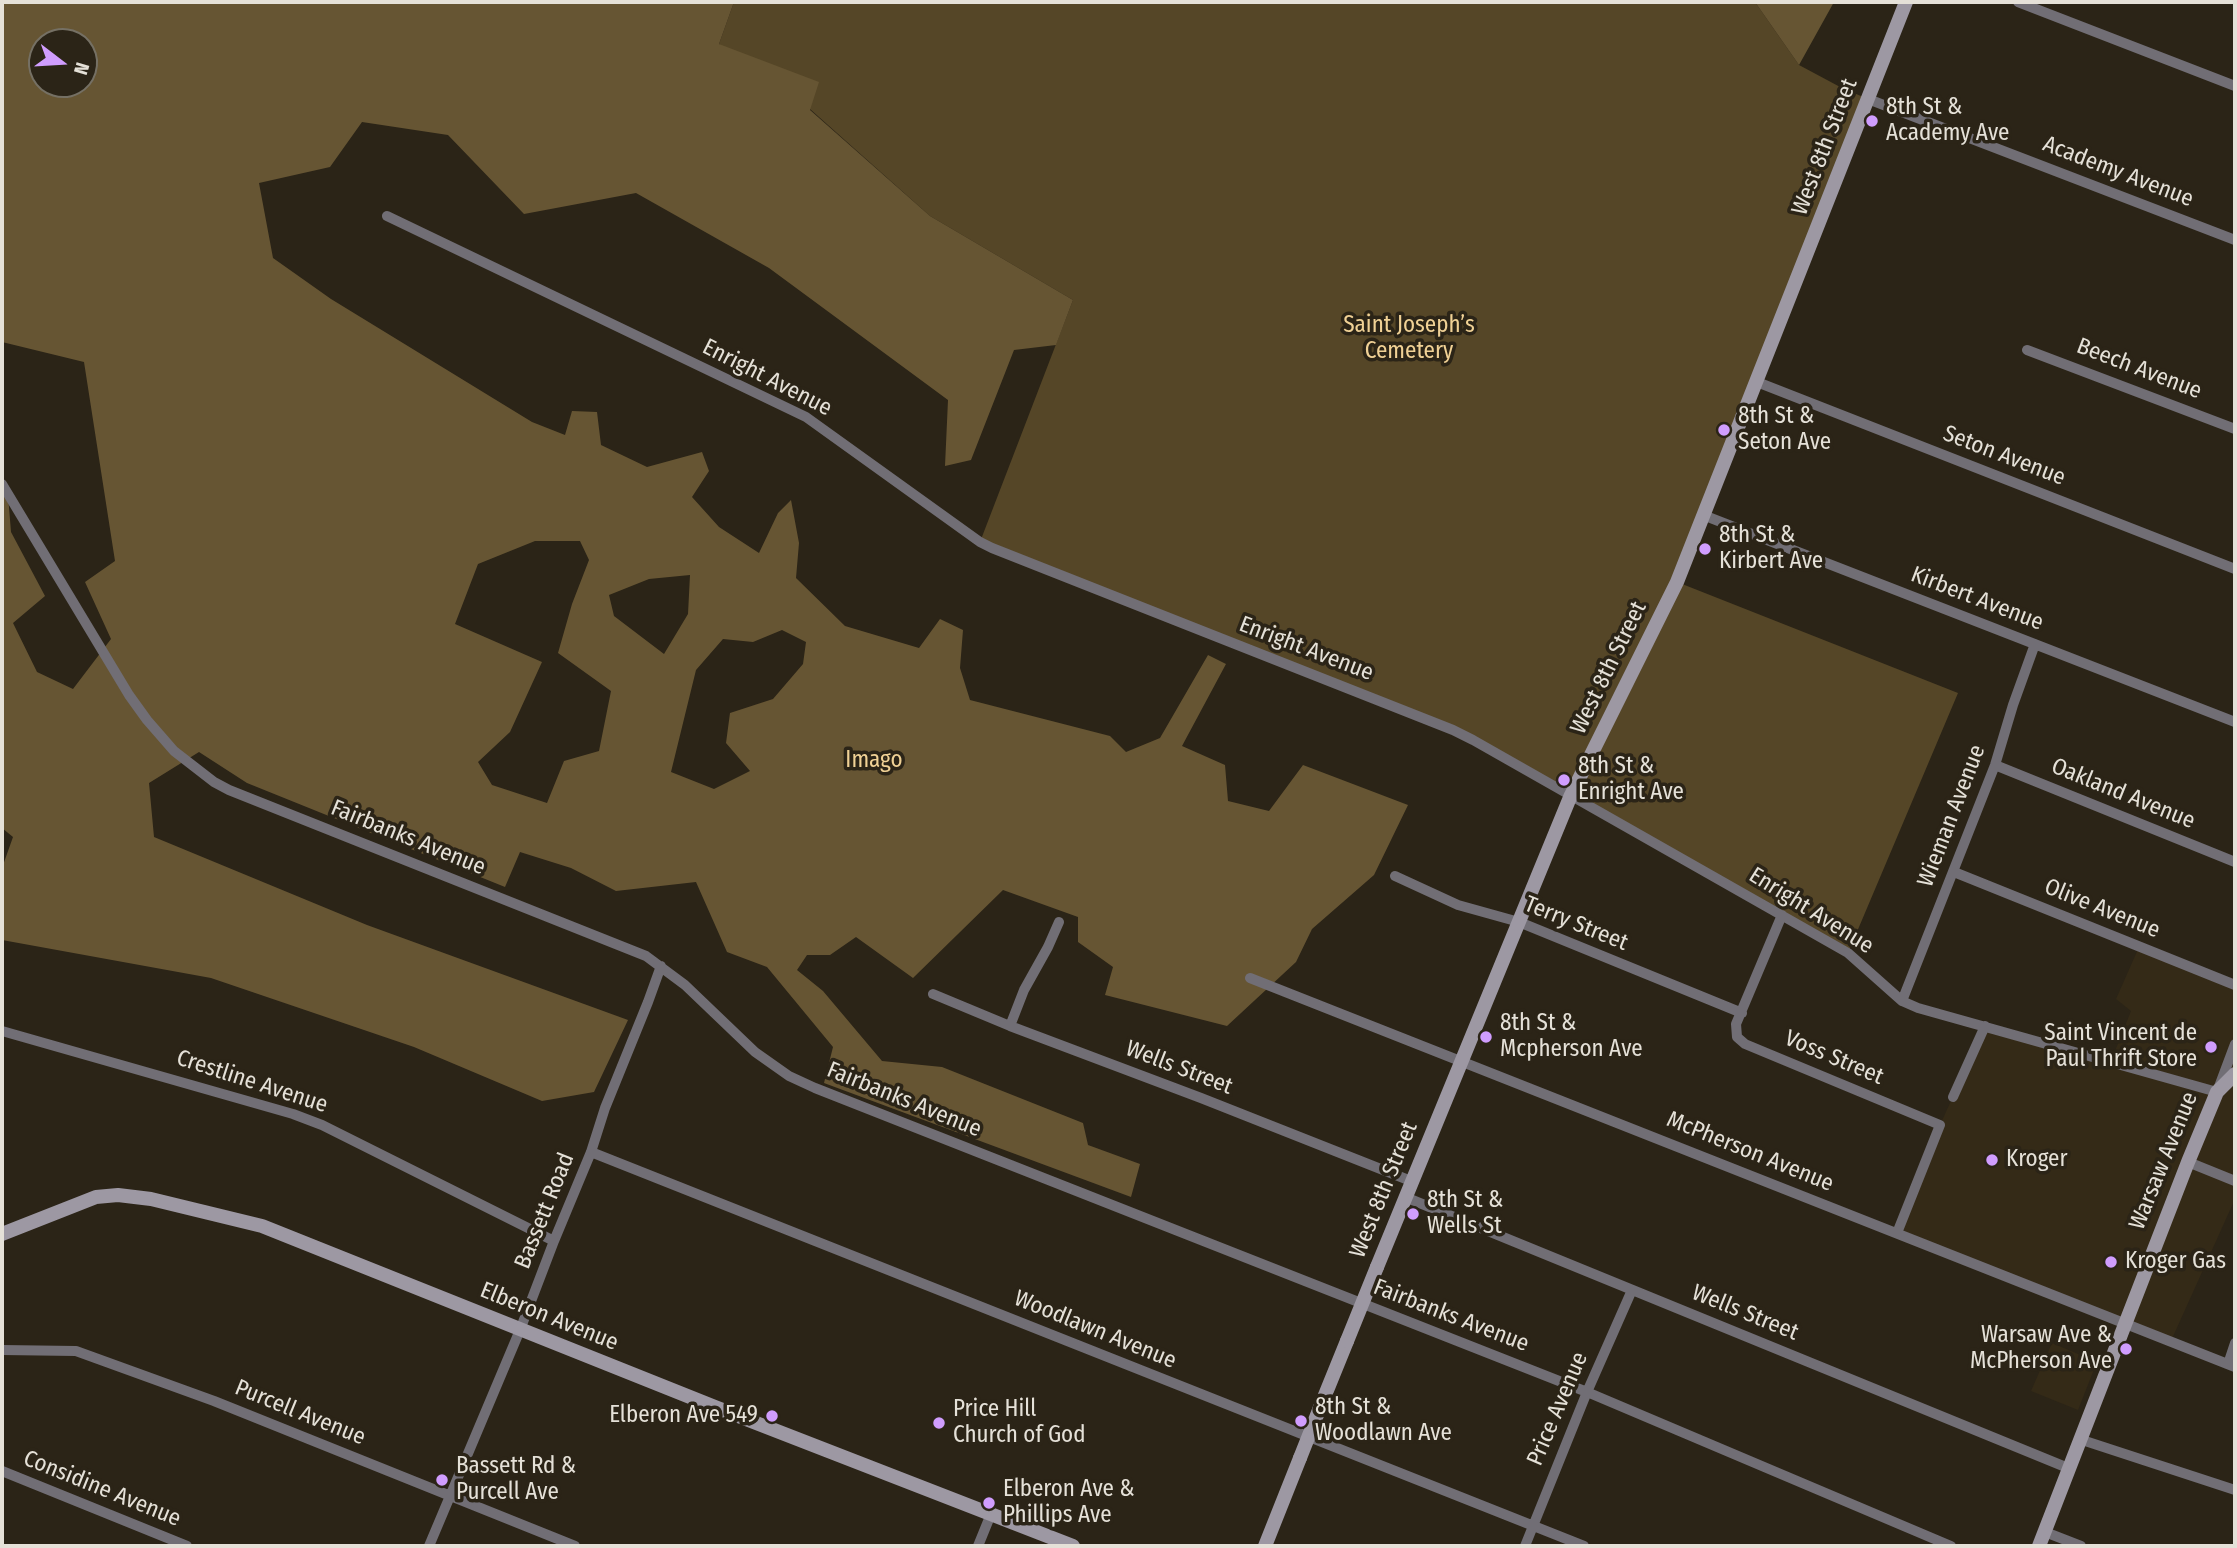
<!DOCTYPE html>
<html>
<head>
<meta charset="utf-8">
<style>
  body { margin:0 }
  #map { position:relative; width:2237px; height:1548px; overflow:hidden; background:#2b2417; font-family:"Fira Sans Condensed",sans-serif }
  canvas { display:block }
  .frame { position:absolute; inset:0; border:4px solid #e5e1d8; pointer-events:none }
  .north { position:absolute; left:28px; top:28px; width:70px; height:70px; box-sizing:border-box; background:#2b2417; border:2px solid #757064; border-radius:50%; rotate:107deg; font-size:19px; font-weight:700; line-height:28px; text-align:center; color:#e5e1d8 }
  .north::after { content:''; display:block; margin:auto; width:24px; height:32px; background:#d09dfe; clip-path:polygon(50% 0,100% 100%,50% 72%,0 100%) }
</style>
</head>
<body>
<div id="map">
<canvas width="2237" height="1548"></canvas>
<div class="frame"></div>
<div class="north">N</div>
</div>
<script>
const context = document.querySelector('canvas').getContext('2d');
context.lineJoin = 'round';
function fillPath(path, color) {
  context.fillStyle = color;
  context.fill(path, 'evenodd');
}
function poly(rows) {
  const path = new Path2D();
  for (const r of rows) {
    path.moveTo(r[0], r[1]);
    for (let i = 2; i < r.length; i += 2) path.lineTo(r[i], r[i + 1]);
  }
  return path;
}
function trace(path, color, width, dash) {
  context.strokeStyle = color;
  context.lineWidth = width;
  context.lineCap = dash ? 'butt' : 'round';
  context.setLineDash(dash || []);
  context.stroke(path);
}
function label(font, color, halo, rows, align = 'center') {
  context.font = font + ' "Fira Sans Condensed",sans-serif';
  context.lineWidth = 7;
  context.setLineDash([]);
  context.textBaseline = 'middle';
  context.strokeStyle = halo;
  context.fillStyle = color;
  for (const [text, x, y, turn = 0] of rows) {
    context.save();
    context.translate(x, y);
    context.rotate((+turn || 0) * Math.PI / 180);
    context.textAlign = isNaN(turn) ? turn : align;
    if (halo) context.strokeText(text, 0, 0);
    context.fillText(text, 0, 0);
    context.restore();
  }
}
fillPath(poly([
  [2139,947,2235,985,2235,1199,2171,1341,1897,1233,1940,1125,1985,1026,2111,1061,2131,1011,2116,999],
  [2052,1343,2097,1362,2078,1410,2031,1391]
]), '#342a17');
fillPath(poly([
  [734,2,1755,2,1799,65,1842,88,1868,99,1677,582,1958,693,1848,953,1473,740,980,542,1073,300,930,216,810,109,719,44]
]), '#554627');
fillPath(poly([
  [2,2,734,2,719,44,819,82,810,110,930,216,1073,300,1056,345,1014,350,971,460,945,466,948,400,769,268,636,193,524,214,448,135,362,122,330,167,259,183,273,258,331,299,532,422,565,435,572,411,597,412,601,445,647,467,702,452,709,471,692,497,719,527,759,553,778,513,791,500,799,543,796,578,845,626,919,648,940,619,963,630,960,668,970,700,1110,736,1126,752,1160,738,1208,655,1226,664,1182,746,1225,765,1228,801,1269,811,1303,765,1408,805,1374,875,1312,929,1296,962,1227,1026,1105,995,1113,967,1078,942,1078,917,1003,890,913,978,856,937,830,955,807,955,797,970,823,991,882,1061,942,1067,1083,1123,1088,1145,1140,1164,1131,1197,824,1083,833,1047,767,967,727,952,696,882,616,891,571,868,520,852,505,887,247,783,199,752,149,783,154,837,367,925,628,1020,594,1092,542,1101,414,1047,211,978,2,940,2,868,13,837,2,828,2,484,8,495,11,532,45,596,13,623,37,672,73,689,111,639,85,582,115,561,84,362,2,342],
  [42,42,84,42,84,84,42,84],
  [535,541,580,541,589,560,572,604,558,653,611,691,599,751,564,761,547,803,492,785,478,762,510,732,542,662,455,624,478,564],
  [690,575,688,614,664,654,614,616,609,595,649,579],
  [782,630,806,642,803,664,773,699,730,713,726,743,750,771,714,789,671,772,696,670,723,639,753,642],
  [1755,2,1834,2,1799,65]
]), '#653');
trace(poly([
  [2018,2,2235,86],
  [1868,99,2235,240],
  [387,216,806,417,980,542,992,548,1453,730,1473,740,1848,953,1902,1001,1918,1008,2217,1092,2235,1044],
  [2027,350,2235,429],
  [1757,382,2235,569],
  [2,484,129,695,147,720,174,751,214,782,229,790,646,956,685,985,755,1052,789,1076,815,1088,1587,1392,1951,1546],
  [1703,515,2235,722],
  [1995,765,2235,862],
  [1954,872,2235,985],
  [1395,876,1458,905,1519,922,1742,1013],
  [1782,915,1736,1024,1737,1037,1745,1044,1940,1125,1897,1233],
  [1250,978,2235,1367],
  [933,994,1010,1026,1201,1098,1411,1181],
  [1902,1001,1995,765,2013,705,2035,644],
  [1010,1026,1024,990,1048,947,1059,922],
  [2,1031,293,1114,322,1125,554,1241],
  [1953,1097,1985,1026],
  [591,1152,1584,1546],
  [2188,1162,2235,1181],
  [1405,1197,2068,1468],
  [2,1350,76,1351,214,1401,575,1546],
  [2228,1364,2235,1343],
  [2079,1439,2235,1490],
  [2,1471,187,1546],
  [2045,1532,2081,1546],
  [429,1546,520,1330,554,1241,591,1152,605,1108,648,1002,661,966],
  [978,1546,991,1514],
  [1525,1546,1587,1392,1632,1290]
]), '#716e75', 10);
trace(poly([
  [2,1234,96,1197,118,1195,151,1199,262,1226,715,1407,1073,1546],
  [1377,1267,1571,795,1677,582,1906,2],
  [1319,1410,1347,1341],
  [1265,1546,1300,1458],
  [2039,1546,2188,1162,2217,1092,2235,1074]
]), '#9d98a3', 14);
trace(poly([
  [1347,1341,1377,1267],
  [1300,1458,1319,1410]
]), '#9d98a3', 14);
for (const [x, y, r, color] of [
  [1872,121,7,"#d09dfe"],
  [1724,430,7,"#d09dfe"],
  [1705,549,7,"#d09dfe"],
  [1564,780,7,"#d09dfe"],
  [1486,1037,7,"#d09dfe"],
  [2211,1047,7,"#d09dfe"],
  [1992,1160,7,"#d09dfe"],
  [1413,1214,7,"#d09dfe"],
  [2111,1262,7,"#d09dfe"],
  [2126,1349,7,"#d09dfe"],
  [772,1416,7,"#d09dfe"],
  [1301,1421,7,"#d09dfe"],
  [939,1423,7,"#d09dfe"],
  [442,1480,7,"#d09dfe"],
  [989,1503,7,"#d09dfe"]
]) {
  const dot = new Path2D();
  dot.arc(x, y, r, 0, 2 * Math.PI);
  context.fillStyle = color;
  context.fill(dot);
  trace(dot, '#2b2417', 2.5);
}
label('23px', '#e5e1d8', '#2b2417', [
  ["8th St &",1886,108],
  ["Academy Ave",1886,134],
  ["8th St &",1738,417],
  ["Seton Ave",1738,443],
  ["8th St &",1719,536],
  ["Kirbert Ave",1719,562],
  ["8th St &",1578,767],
  ["Enright Ave",1578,793],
  ["8th St &",1500,1024],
  ["Mcpherson Ave",1500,1050],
  ["Saint Vincent de",2197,1034,"right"],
  ["Paul Thrift Store",2197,1060,"right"],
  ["Kroger",2006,1160],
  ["8th St &",1427,1201],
  ["Wells St",1427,1227],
  ["Kroger Gas",2125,1262],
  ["Warsaw Ave &",2112,1336,"right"],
  ["McPherson Ave",2112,1362,"right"],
  ["8th St &",1315,1408],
  ["Woodlawn Ave",1315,1434],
  ["Price Hill",953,1410],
  ["Church of God",953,1436],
  ["Elberon Ave 549",758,1416,"right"],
  ["Bassett Rd &",456,1467],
  ["Purcell Ave",456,1493],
  ["Elberon Ave &",1003,1490],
  ["Phillips Ave",1003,1516]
], 'left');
label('23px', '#e5e1d8', '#2b2417', [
  ["West 8th Street",1825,147,-69],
  ["Academy Avenue",2118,172,21],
  ["Beech Avenue",2139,369,21],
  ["Enright Avenue",767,378,27],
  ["Seton Avenue",2004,456,21],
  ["Kirbert Avenue",1977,599,21],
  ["Enright Avenue",1306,649,21],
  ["West 8th Street",1609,668,-64],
  ["Oakland Avenue",2123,794,22],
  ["Wieman Avenue",1952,816,-69],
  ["Fairbanks Avenue",408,838,22],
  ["Olive Avenue",2102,909,22],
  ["Enright Avenue",1811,911,32],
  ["Terry Street",1576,924,22],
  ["Voss Street",1834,1058,23],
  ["Wells Street",1179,1068,21],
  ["Crestline Avenue",252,1082,18],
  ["Fairbanks Avenue",904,1100,22],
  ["McPherson Avenue",1750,1152,22],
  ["Warsaw Avenue",2164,1161,-68],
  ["West 8th Street",1384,1190,-68],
  ["Bassett Road",545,1211,-68],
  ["Wells Street",1745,1313,22],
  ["Fairbanks Avenue",1451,1316,21],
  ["Elberon Avenue",549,1317,22],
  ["Woodlawn Avenue",1095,1330,22],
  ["Price Avenue",1558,1409,-67],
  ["Purcell Avenue",300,1413,22],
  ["Considine Avenue",102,1489,22]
]);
label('23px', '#f0d195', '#2b2417', [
  ["Saint Joseph’s",1409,326],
  ["Cemetery",1409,352],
  ["Imago",874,761]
]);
</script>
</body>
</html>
